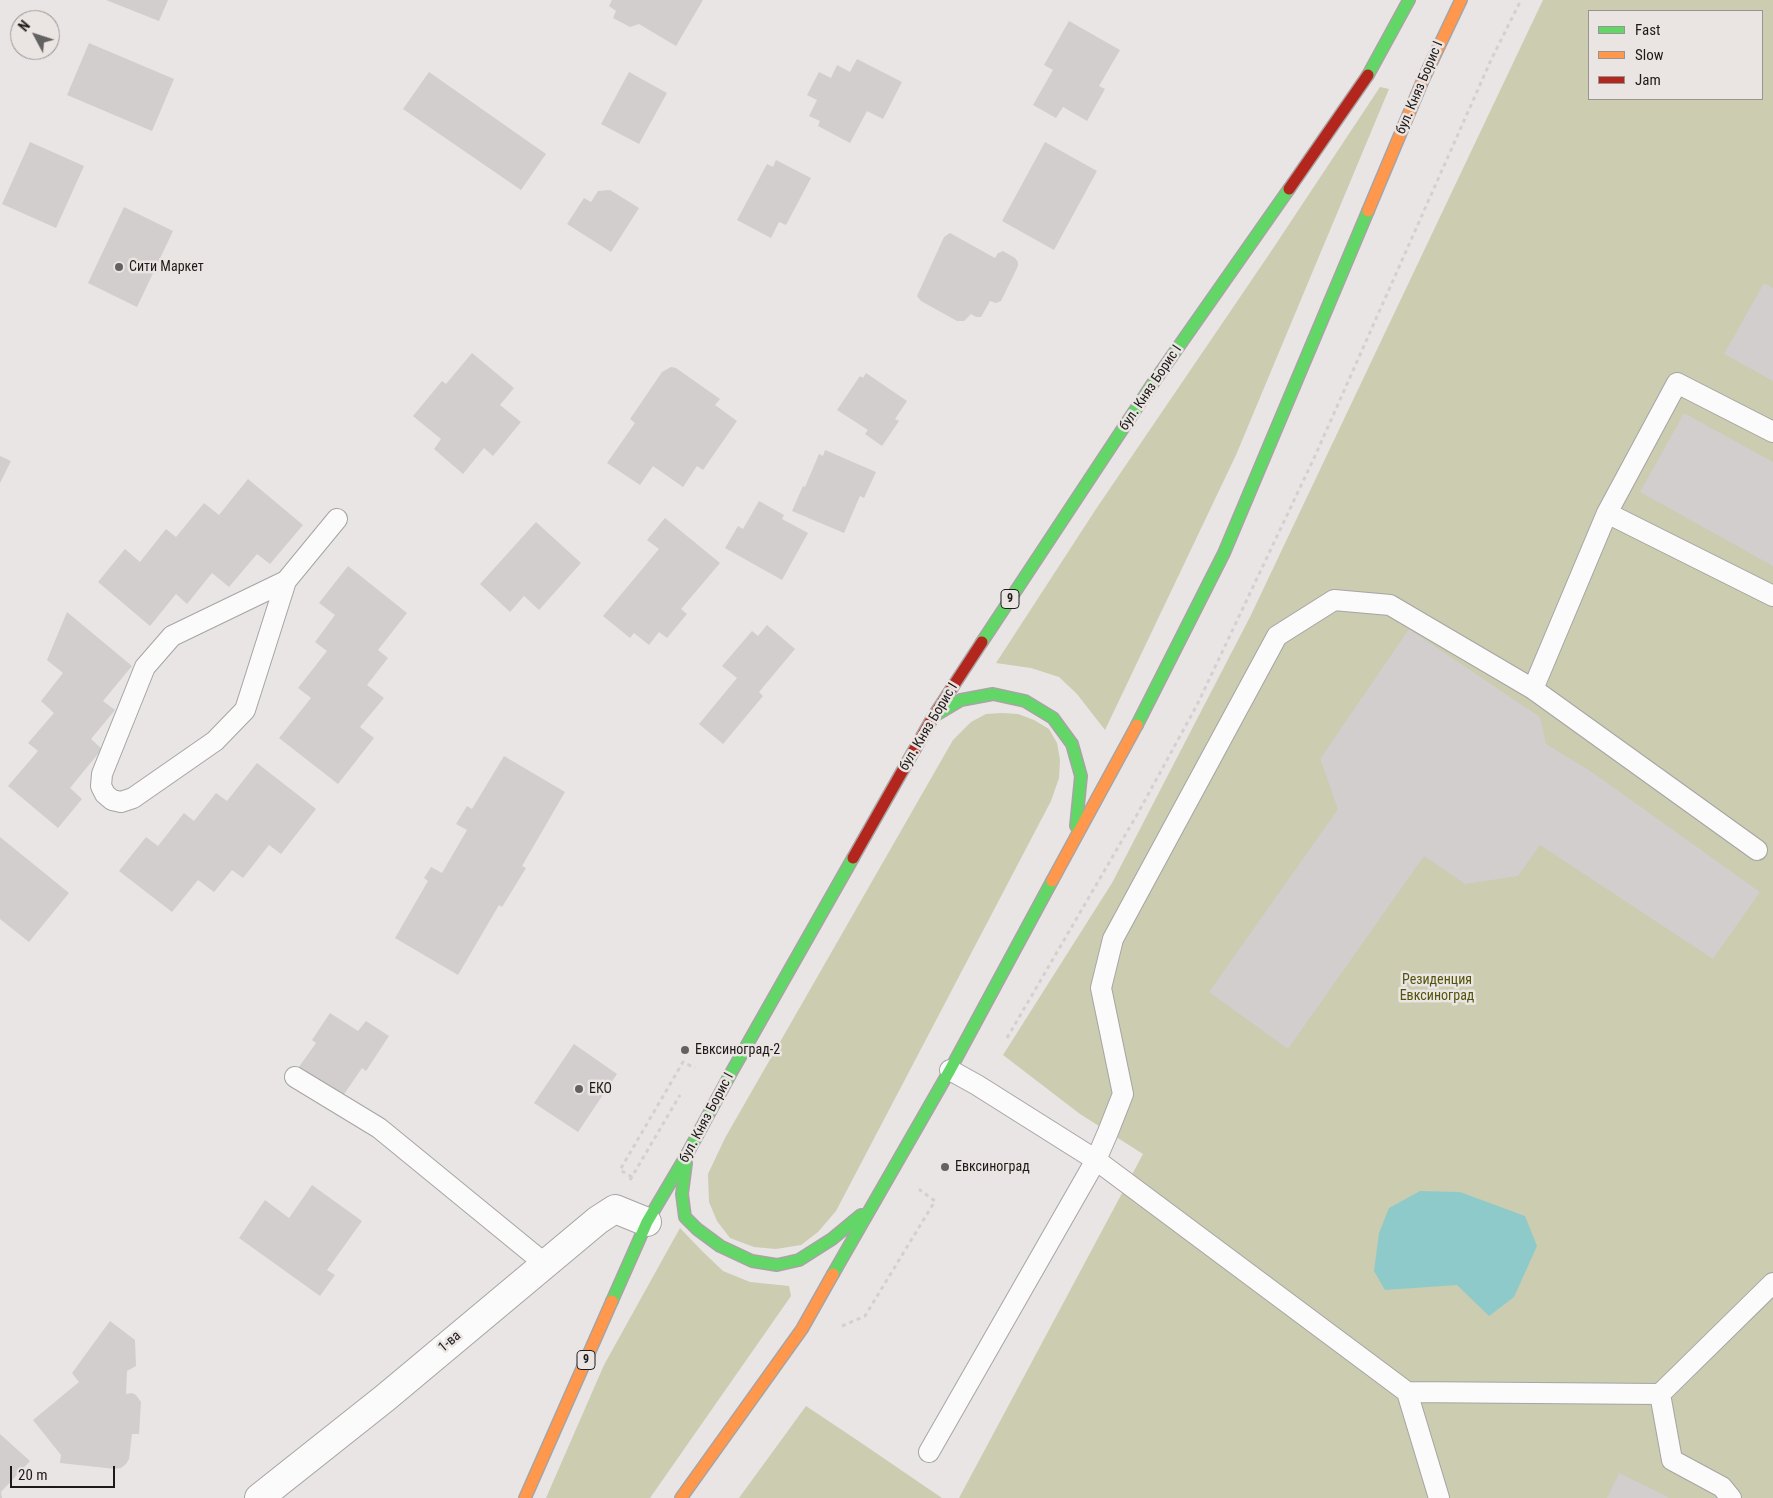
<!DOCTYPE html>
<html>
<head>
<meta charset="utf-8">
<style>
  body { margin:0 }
  #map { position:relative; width:1773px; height:1498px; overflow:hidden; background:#e8e5e4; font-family:"Roboto Condensed",sans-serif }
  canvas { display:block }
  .legend { position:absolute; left:1588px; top:10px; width:175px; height:90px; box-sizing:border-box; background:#eae4e2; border:1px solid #989492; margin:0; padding:6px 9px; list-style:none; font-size:15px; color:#1d1b1a }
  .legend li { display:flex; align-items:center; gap:10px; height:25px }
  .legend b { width:25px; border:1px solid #989492 }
  .north { position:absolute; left:10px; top:10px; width:50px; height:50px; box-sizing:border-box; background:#eae4e2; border:1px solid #989492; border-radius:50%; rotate:310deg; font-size:14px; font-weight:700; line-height:20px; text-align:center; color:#1d1b1a }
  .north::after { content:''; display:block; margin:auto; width:18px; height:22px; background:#646261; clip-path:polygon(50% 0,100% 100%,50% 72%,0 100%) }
  .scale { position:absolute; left:10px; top:1466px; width:105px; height:22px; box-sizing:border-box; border:2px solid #1d1b1a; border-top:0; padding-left:6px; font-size:15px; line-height:18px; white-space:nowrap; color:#1d1b1a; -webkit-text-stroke:4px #eae4e2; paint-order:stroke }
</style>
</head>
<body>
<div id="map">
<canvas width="1773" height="1498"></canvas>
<ul class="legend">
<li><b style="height:6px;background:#63d668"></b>Fast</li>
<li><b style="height:6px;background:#ff974d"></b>Slow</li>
<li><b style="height:6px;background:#b3261e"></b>Jam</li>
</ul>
<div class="north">N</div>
<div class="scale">20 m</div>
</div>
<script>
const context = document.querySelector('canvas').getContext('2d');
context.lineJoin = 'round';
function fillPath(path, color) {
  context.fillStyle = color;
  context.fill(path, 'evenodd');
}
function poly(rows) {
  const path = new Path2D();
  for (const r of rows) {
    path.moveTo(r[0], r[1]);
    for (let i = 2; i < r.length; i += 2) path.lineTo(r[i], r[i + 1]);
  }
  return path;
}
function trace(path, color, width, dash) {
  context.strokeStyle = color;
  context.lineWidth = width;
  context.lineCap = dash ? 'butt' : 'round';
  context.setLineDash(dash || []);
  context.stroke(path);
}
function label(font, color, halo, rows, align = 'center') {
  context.font = font + ' "Roboto Condensed",sans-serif';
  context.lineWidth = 5;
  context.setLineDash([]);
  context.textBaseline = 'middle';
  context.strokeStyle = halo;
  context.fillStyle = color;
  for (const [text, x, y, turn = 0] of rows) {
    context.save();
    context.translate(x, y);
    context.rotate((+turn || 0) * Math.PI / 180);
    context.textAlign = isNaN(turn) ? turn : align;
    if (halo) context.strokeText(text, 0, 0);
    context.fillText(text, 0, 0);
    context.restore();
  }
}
fillPath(poly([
  [1543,0,1773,0,1773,1498,959,1498,1143,1154,1080,1114,1003,1055,1112,883,1250,617],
  [1589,11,1762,11,1762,99,1589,99],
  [1380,87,1389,89,1236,455,1105,730,1077,694,1059,677,1031,668,996,663,1096,509,1270,253],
  [1002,713,1018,714,1034,720,1049,729,1057,743,1060,760,1059,778,1051,801,836,1211,818,1232,801,1245,776,1249,754,1247,730,1238,717,1221,709,1202,708,1174,725,1138,953,740,971,722,986,714],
  [680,1228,702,1251,723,1271,750,1282,789,1286,791,1296,650,1498,546,1498,604,1365],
  [806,1406,854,1438,942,1498,739,1498]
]), '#cbccb0');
fillPath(poly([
  [1420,1191,1460,1192,1525,1216,1537,1246,1514,1297,1489,1316,1457,1285,1385,1290,1374,1271,1379,1233,1389,1208]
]), '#8fcaca');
fillPath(poly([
  [106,0,168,0,159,21],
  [612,0,703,0,676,46,639,24,630,27,613,18,616,11,609,6],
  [1069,21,1120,50,1099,86,1105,89,1087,121,1063,107,1056,118,1033,105,1053,70,1044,65],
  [89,43,174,79,152,131,67,95],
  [857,59,902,82,883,119,867,111,850,143,818,126,820,121,809,116,817,100,807,95,819,72,831,78,837,65,850,72],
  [429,72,546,154,521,190,403,109],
  [629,72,667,93,639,144,601,124],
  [30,142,84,166,56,228,2,204],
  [1045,142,1097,171,1054,250,1002,221],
  [776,160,811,178,786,225,779,222,771,238,737,220,767,164,773,167],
  [610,190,639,208,611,252,567,224,584,198,591,202,598,191],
  [124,207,173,231,137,307,88,283],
  [950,233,995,258,998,253,1003,251,1015,258,1018,262,1018,266,1001,301,996,303,990,301,981,317,976,317,971,314,964,321,957,321,921,301,917,296,944,237],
  [1764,283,1773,288,1773,381,1724,354],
  [472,353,514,388,500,405,521,422,493,456,484,448,463,474,434,449,441,439,413,416,442,381,446,384],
  [671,367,676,368,720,399,715,405,737,421,703,470,697,466,683,487,653,466,640,485,607,463,635,423,630,419,662,372],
  [866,373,907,401,895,419,899,421,882,446,865,434,868,430,837,410,860,376,863,378],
  [1684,413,1773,462,1773,566,1640,492],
  [825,450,876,472,864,498,860,496,844,533,792,511,803,486,805,487,819,454,823,456],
  [0,456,11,461,0,483],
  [248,479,303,525,270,564,257,554,229,587,212,573,187,604,176,594,150,626,98,582,125,549,140,562,166,529,176,537,204,503,219,515],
  [759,501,784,515,782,519,808,533,782,580,725,548,738,526,743,529],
  [665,518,720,563,681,609,687,614,667,638,659,632,649,645,634,633,630,638,603,616,659,549,647,540],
  [536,522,581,563,539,610,524,596,510,612,480,584],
  [348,566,407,613,378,650,388,658,367,685,384,698,360,727,374,738,338,784,279,738,311,698,298,688,327,651,315,642,335,615,319,603],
  [67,612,132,666,103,701,115,710,91,739,102,749,70,788,82,799,58,828,8,786,38,751,28,743,54,713,41,701,63,673,47,660],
  [767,625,795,649,759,692,763,696,723,744,699,724,737,678,722,666,752,631,758,636],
  [1409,629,1540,717,1546,744,1592,772,1760,892,1713,959,1540,845,1518,876,1465,884,1424,856,1288,1049,1209,992,1338,809,1320,759],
  [504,756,565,792,522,866,526,868,502,907,499,905,458,975,395,938,428,881,424,878,431,867,442,873,467,830,456,824,467,806,472,809],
  [257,763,316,809,281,854,269,845,243,878,232,870,214,892,198,880,172,912,119,871,146,837,158,846,184,813,194,821,216,793,227,801],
  [0,837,69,893,29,942,0,919],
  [330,1013,358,1031,366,1021,389,1036,366,1071,362,1068,340,1100,296,1071,316,1043,312,1040],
  [574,1044,617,1074,578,1132,534,1103],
  [312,1185,362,1221,327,1270,335,1275,320,1296,239,1238,265,1200,289,1218],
  [110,1321,135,1340,136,1366,127,1371,126,1394,132,1393,136,1395,141,1402,139,1434,132,1434,129,1459,126,1464,121,1468,115,1469,60,1463,61,1455,33,1420,79,1382,72,1373],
  [0,1434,30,1461,1,1492,2,1498,0,1498],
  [1619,1473,1670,1498,1607,1498]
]), '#d1cecd');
const lane = poly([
  [1607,513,1773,596],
  [286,581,172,636,145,667,102,774,101,786,105,794,112,800,121,802,133,798,215,741,245,710,286,581,337,519],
  [1533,689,1607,513,1677,383,1773,432],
  [950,1070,977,1085,1096,1160,1407,1392,1660,1394,1773,1283],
  [295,1077,379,1128,544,1263],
  [1407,1392,1439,1498],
  [1660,1394,1672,1460,1722,1487,1731,1498],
  [929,1452,1096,1160,1108,1132,1123,1094,1101,988,1113,939,1277,636,1334,600,1390,605,1533,689,1757,850]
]);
const street = poly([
  [259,1498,385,1398,598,1220,615,1209,647,1222]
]);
const fast = poly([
  [1368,75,1409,0],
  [982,642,1151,386,1289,189],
  [934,716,961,700,993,694,1025,701,1053,718,1072,744,1081,776,1076,826],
  [1137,725,1224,553,1368,211],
  [686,1163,682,1194,685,1217,697,1229,720,1246,752,1261,777,1265,799,1260,832,1239,861,1215],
  [833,1274,950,1070,1052,881],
  [612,1301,647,1222,686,1156,731,1073,853,858]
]);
const slow = poly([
  [1368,211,1423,80,1461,0],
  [1052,881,1137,725],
  [525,1498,612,1301],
  [681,1498,802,1329,833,1274]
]);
const jam = poly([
  [1289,189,1368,75],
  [853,858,933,717,982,642]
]);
trace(lane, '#a7a4a3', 22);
trace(street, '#a7a4a3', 30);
trace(fast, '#a7a4a3', 14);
trace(slow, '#a7a4a3', 14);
trace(jam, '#a7a4a3', 14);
trace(poly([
  [1007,1038,1138,813,1197,705,1315,456,1491,60,1521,0],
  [632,1177,620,1170,683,1062,695,1068],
  [630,1180,680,1095],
  [842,1326,865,1316,935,1201,920,1190,921,1189]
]), '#d2d1d0', 3, [4, 4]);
trace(lane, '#fcfbfb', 20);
trace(street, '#fcfbfb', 28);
trace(fast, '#63d668', 11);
trace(slow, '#ff974d', 11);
trace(jam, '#b3261e', 11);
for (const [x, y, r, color] of [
  [119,267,5,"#646261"],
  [685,1050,5,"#646261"],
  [579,1089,5,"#646261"],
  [945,1167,5,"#646261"]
]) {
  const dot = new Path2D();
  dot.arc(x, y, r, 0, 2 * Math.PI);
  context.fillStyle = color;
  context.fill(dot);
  trace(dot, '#eae4e2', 2);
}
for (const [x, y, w] of [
  [1010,599,18],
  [586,1360,18]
]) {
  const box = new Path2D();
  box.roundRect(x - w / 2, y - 9.5, w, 19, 4);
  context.fillStyle = '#eae4e2';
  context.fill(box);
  trace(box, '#1d1b1a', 1);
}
label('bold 12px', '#1d1b1a', null, [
  ["9",1010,599],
  ["9",586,1360]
]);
label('14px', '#1d1b1a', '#eae4e2', [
  ["бул. Княз Борис I",1420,88,-67],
  ["бул. Княз Борис I",1151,388,-56],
  ["бул. Княз Борис I",929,727,-59],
  ["бул. Княз Борис I",707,1118,-62],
  ["1-ва",450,1342,-40]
]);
label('14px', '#1d1b1a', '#eae4e2', [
  ["Сити Маркет",129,267],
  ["Евксиноград-2",695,1050],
  ["ЕКО",589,1089],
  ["Евксиноград",955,1167]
], 'left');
label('14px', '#525409', '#eae4e2', [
  ["Резиденция",1437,980],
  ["Евксиноград",1437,996]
]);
</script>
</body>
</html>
